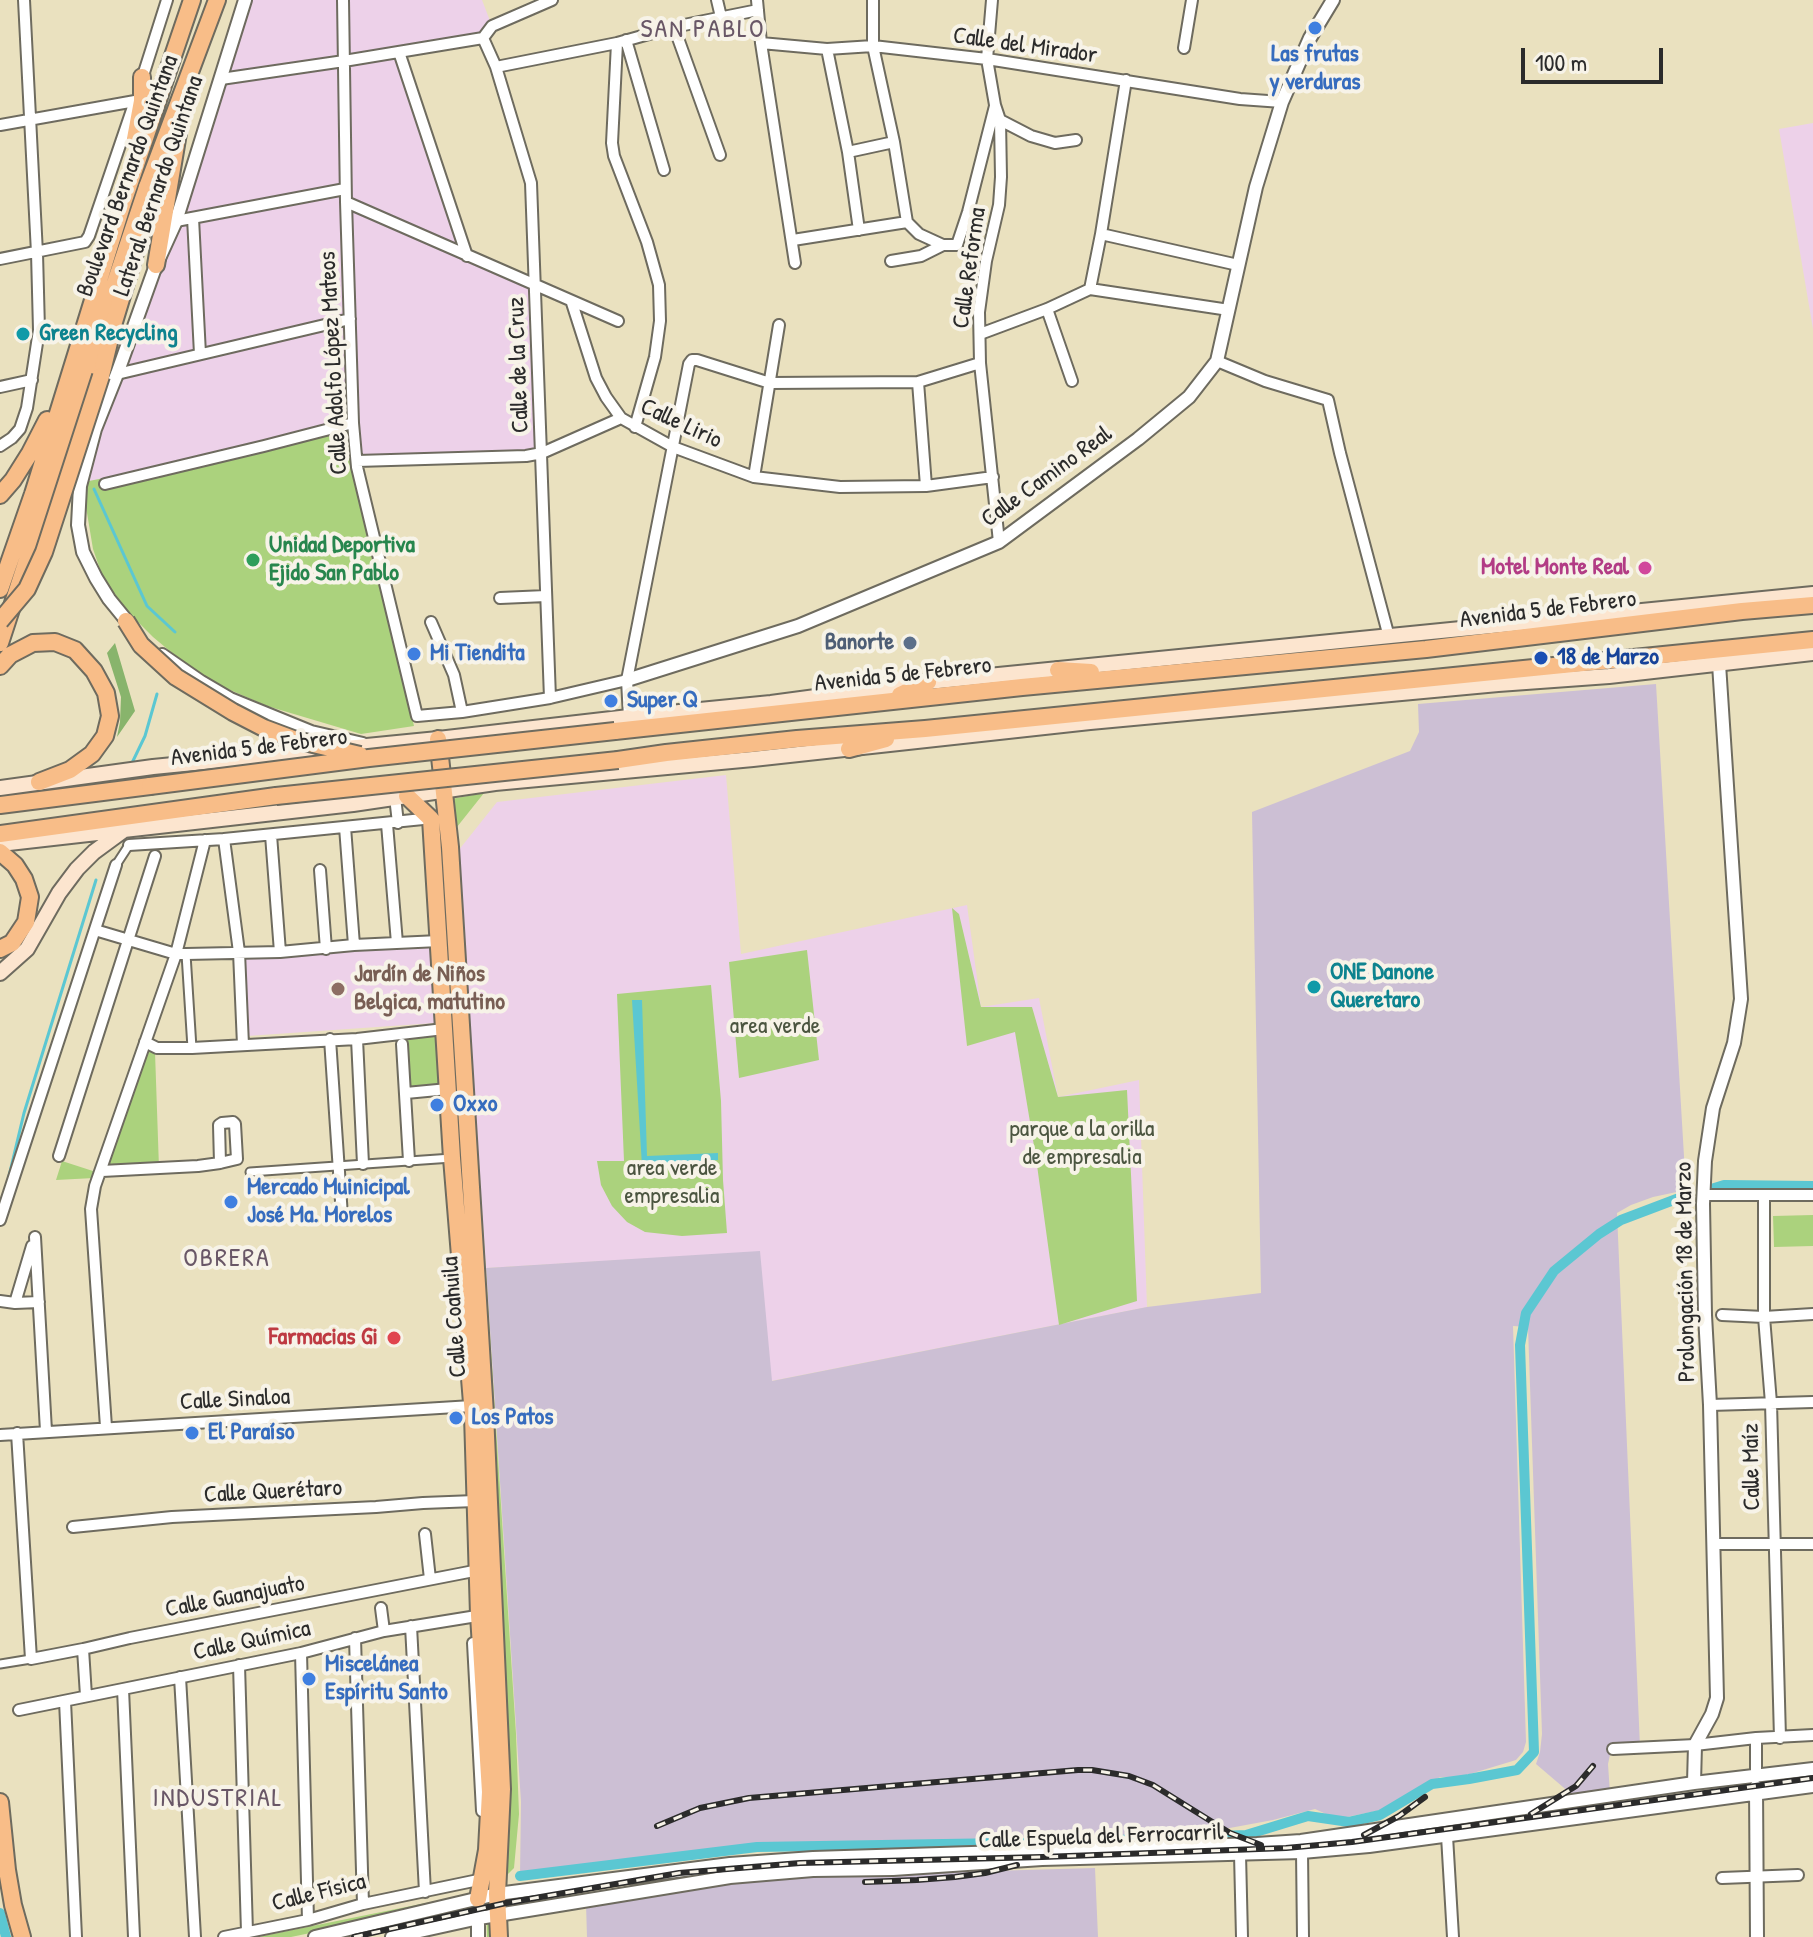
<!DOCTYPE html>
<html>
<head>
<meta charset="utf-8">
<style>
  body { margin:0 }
  #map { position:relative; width:1813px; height:1937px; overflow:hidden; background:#eae1bf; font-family:"Patrick Hand",sans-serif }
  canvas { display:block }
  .scale { position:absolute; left:1521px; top:48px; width:142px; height:36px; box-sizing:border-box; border:4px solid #2b2b2b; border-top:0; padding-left:10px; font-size:24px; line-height:28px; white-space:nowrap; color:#2b2b2b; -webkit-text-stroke:6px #f7f3e8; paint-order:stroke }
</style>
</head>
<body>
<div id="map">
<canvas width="1813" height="1937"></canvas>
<div class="scale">100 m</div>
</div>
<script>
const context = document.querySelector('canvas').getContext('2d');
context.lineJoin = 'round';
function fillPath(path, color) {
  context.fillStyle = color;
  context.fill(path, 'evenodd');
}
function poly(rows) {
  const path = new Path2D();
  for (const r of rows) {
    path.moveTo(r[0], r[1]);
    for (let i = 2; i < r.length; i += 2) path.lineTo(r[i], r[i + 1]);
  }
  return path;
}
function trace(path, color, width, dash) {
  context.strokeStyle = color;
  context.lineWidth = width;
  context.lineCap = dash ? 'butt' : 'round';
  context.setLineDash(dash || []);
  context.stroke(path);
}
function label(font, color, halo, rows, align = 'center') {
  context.font = font + ' "Patrick Hand",sans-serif';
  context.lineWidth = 8;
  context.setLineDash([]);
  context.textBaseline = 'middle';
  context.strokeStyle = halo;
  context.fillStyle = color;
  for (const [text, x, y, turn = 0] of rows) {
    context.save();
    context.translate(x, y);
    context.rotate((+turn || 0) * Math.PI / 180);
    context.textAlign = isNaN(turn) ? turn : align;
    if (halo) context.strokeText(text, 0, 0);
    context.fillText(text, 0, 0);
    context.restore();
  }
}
fillPath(poly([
  [245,0,482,0,492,26,483,38,399,52,467,256,536,286,542,453,357,461,353,424,105,484,80,486],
  [1813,123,1813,329,1779,129],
  [726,775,741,954,967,905,981,1007,1039,998,1058,1097,1139,1080,1147,1307,771,1381,759,1252,486,1268,458,851,497,802],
  [430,944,435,1023,247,1036,242,955]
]), '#edd1e9');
fillPath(poly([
  [1656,684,1686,1190,1653,1197,1631,1205,1617,1213,1640,1747,1611,1750,1608,1764,1610,1794,1577,1799,1536,1764,1540,1752,1542,1734,1528,1327,1513,1326,1526,1742,1523,1752,1516,1760,1460,1777,1440,1777,1386,1809,1337,1819,1315,1809,1273,1820,1197,1834,786,1846,520,1875,521,1802,486,1268,760,1251,772,1381,1147,1307,1261,1293,1252,812,1410,751,1419,732,1418,704],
  [1095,1868,1098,1937,587,1937,586,1904,669,1889,781,1877]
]), '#ccbfd4');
fillPath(poly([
  [346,429,414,726,361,734,267,706,214,683,189,667,153,637,129,613,103,578,93,549,84,495,89,481],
  [484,793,453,832,468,1151,478,1153,516,1734,519,1814,514,1868,493,1889,493,1937,487,1937,486,1892,465,1901,291,1937,258,1937,480,1892,493,1810,437,826,449,823,451,799],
  [952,908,959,914,981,1007,1032,1007,1058,1097,1127,1090,1137,1301,1059,1325,1036,1158,1015,1032,967,1046],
  [807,950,819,1060,739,1078,729,962],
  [711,985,721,1101,723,1180,727,1233,682,1236,645,1232,627,1222,612,1206,601,1185,597,1161,624,1161,617,994],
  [436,1034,439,1084,407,1087,404,1036],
  [145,1052,155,1052,159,1168,106,1172],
  [62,1161,96,1172,94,1178,56,1180],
  [1813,1215,1813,1246,1774,1247,1773,1216]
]), '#abd27d');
fillPath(poly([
  [115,643,135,711,117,737,120,722,121,697,107,653]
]), '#88b46c');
fillPath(poly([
  [632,1000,642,1000,647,1156,718,1153,718,1160,642,1166]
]), '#5bc7d2');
trace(poly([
  [94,489,147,606,175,632],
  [131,765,145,736,157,694],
  [9,1176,24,1113,96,880]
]), '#5bc7d2', 3);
trace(poly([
  [1708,1190,1724,1185,1813,1186],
  [520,1876,757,1847,1068,1842,1246,1835,1308,1816,1349,1822,1380,1815,1432,1784,1469,1779,1517,1770,1534,1752,1520,1345,1526,1313,1554,1271,1599,1234,1621,1220,1687,1195],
  [0,1913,6,1937]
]), '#5bc7d2', 10);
const pedestrian = poly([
  [116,865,129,845],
  [186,954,192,1048],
  [250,1172,452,1158],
  [0,1664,31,1659]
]);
const minor = poly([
  [343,0,346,202,353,423,357,467,417,716,462,712,550,698,627,680],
  [717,0,721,17],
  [757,0,761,43,795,263],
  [873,0,873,46,894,142,907,222],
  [992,0,987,59,995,105,1000,120,1001,177,999,205,986,261,979,312,980,363,999,542],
  [674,27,720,155],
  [483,38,496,67,531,183,550,698],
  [483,38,492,26,552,0],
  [626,40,664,170],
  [617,43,612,143,614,156,647,242,659,285,660,321,655,357,635,427],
  [761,43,827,49,873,46,987,59,1240,99,1282,102],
  [1184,48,1192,0],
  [827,49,848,152,859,230],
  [399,52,467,256],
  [496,67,617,43,674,27,758,10],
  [221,79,344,61,483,38],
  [141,82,167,0],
  [1000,120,1031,136,1055,143,1076,140],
  [0,125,135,101],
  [848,152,894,142],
  [346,202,618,321],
  [193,218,200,354],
  [176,221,345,189],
  [907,222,919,234,943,245,957,245,968,212,995,106],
  [1101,234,1238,265],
  [793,240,907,222],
  [0,259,85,242,89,236,135,101],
  [891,261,921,256,943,245],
  [1090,289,1101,234,1126,80],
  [572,303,596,378,606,397,621,418,673,447,754,477,840,487,926,486,993,477],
  [1047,309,1072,381],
  [980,334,1047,309,1090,289,1229,310],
  [1217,361,1265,381,1328,400,1340,453,1389,637],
  [117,374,350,319],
  [918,382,926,486],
  [0,387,32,380],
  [0,446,12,438,20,429,27,408,39,330,37,253,24,0],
  [357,461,526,456,542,453,621,418],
  [754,477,779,325],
  [105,484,264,446,353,423],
  [500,598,546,596],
  [431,622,454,675,462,712],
  [629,717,627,680,689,364,692,360,697,360,770,383,918,382,980,363],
  [395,797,398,823],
  [387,824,397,943],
  [345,827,354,945],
  [271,835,280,952],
  [224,839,239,952,243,1045],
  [129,845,224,839,433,818],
  [320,870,326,949],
  [95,930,176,954,186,954,280,952,354,945,439,941],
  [330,1039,342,1216],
  [357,1039,363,1164],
  [145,1042,157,1048,192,1048,357,1039,444,1029],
  [402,1044,409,1161],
  [406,1093,448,1089],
  [59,1156,155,856],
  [102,1171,198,1166,220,1163,237,1159,235,1124,233,1122,222,1123,219,1125,220,1163],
  [1703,1195,1813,1195],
  [1764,1195,1764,1317,1771,1403,1780,1738],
  [0,1220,116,865],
  [35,1237,46,1431],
  [0,1301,15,1303,39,1302],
  [15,1303,32,1246],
  [1722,1315,1764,1317,1813,1314],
  [1710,1405,1813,1402],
  [106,1427,91,1209,95,1186,176,954,205,840],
  [17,1433,31,1659,83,1649,130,1638,479,1570],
  [0,1435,472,1406],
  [73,1527,172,1517,376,1507,423,1503,475,1501],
  [425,1534,430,1579],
  [1713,1544,1813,1544],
  [381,1608,384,1631],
  [411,1626,425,1892],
  [355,1638,363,1904],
  [473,1643,482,1811],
  [83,1649,86,1696],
  [301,1653,308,1920],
  [239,1665,247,1932],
  [180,1677,195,1937],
  [123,1689,134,1937],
  [65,1701,76,1937],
  [19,1710,301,1653,384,1631,483,1615],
  [1613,1749,1695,1745,1756,1738,1813,1735],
  [1756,1776,1756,1738],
  [1447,1836,1453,1937],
  [1302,1852,1303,1937],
  [1240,1854,1242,1937],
  [1722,1878,1798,1875],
  [224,1937,308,1920,363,1904,483,1879]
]);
const tertiary = poly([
  [131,626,109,599,96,578,83,552,78,525,80,486,95,429,117,374,156,265,176,221,245,0],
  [162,655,201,682,230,699,311,732,363,744],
  [627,680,798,626,999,542,1138,439,1189,397,1217,361,1256,187,1282,102,1310,38,1333,0],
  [1694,1783,1695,1745,1712,1714,1717,1698,1710,1405,1705,1315,1703,1204,1705,1161,1713,1108,1734,1043,1741,999,1719,664],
  [1756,1787,1757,1937],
  [315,1937,497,1894,730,1864,813,1858,1257,1844,1301,1841,1694,1783,1813,1769],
  [392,1937,479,1918,730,1877,813,1870,893,1869,1042,1859,1302,1852,1369,1846,1813,1786],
  [478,1937,478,1914]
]);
const secondary = poly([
  [0,788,153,767,438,739,629,717,771,703,928,682,1813,594],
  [0,844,353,804,495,783,753,759,1090,722,1498,684,1609,676,1813,653],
  [0,973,27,949,59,893,77,869,94,852,124,830]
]);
const primary = poly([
  [135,139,142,101,142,77],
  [156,265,180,121],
  [0,495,13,480,30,453,47,420],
  [0,589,33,494,123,203,192,0],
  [0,643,57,468,93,349,147,187,217,0],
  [0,666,10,655,33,643,55,642,75,650,94,671,106,693,110,716,105,736,92,754,70,770,39,782],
  [438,739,450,847,485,1414,502,1789,497,1894,499,1937],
  [407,796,431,819,452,1158,473,1415,479,1615,490,1792,487,1850,478,1899],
  [0,852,15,865,24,879,30,897,26,922,12,943,0,949],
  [0,1802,7,1870,13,1905,22,1937]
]);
const trunk = poly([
  [101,376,114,322,141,233,147,187],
  [1058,670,1091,672],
  [900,695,928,682],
  [615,731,1022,687,1426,649,1742,611,1813,605],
  [849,749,886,739],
  [618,760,666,753,797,739,925,729,1813,640],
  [0,805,150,786],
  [0,834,276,796]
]);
trace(pedestrian, '#6e6b5f', 11);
trace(minor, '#6e6b5f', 14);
trace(tertiary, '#6e6b5f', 16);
trace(secondary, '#6e6b5f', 18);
trace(primary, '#6e6b5f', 20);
trace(trunk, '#6e6b5f', 20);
trace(pedestrian, '#fff', 7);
trace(minor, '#fff', 10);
trace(tertiary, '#fff', 12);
trace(secondary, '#fce5cf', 14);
trace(primary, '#f8bd88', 16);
trace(trunk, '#f8bd88', 16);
const rail = poly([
  [1531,1814,1576,1786,1593,1766],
  [657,1826,700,1808,749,1798,1078,1770,1092,1770,1129,1776,1153,1785,1230,1833,1261,1845],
  [1364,1835,1399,1816,1425,1797],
  [865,1882,917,1880,955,1877,985,1873,1017,1865],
  [354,1937,506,1903,679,1873,800,1863,1042,1857,1286,1848,1352,1842,1813,1778]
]);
trace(rail, '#2b2b2b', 6);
trace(rail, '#f7f3e8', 3, [9]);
const trunkBridge = poly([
  [0,621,27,589,44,552,101,376],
  [126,621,141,645,176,677,233,712,264,728,296,740,360,755],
  [150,786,369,758,615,731],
  [276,796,618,760]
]);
trace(trunkBridge, '#6e6b5f', 20, []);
trace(trunkBridge, '#f8bd88', 16);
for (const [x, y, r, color] of [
  [1315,28,8,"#3f7fe0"],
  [23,334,8,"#0f9aa8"],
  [253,560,8,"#2e9e5b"],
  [1645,568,8,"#d1479c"],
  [910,643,8,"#5c6f8a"],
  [414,654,8,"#3f7fe0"],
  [1541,658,8,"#1a4fb4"],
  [611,701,8,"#3f7fe0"],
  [1314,987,8,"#0f9aa8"],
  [338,989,8,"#8d6e63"],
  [437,1105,8,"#3f7fe0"],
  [231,1202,8,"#3f7fe0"],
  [394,1338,8,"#e0444e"],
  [456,1418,8,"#3f7fe0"],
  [192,1433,8,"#3f7fe0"],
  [309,1679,8,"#3f7fe0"]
]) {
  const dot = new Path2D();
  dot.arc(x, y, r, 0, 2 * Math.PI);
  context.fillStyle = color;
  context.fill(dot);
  trace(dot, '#f7f3e8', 3);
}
label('24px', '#2b2b2b', '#f7f3e8', [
  ["Calle del Mirador",1025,46,8],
  ["Boulevard Bernardo Quintana",128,176,-70],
  ["Lateral Bernardo Quintana",159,186,-71],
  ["Calle Reforma",970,268,-82],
  ["Calle Adolfo López Mateos",334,363,-93],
  ["Calle de la Cruz",519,365,-92],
  ["Calle Lirio",681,424,25],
  ["Calle Camino Real",1047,477,-36],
  ["Avenida 5 de Febrero",1548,610,-7],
  ["Avenida 5 de Febrero",903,675,-6],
  ["Avenida 5 de Febrero",259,748,-7],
  ["Prolongación 18 de Marzo",1686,1272,-91],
  ["Calle Coahuila",455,1317,-94],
  ["Calle Sinaloa",235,1400,-3],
  ["Calle Maíz",1752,1467,-91],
  ["Calle Querétaro",273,1492,-3],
  ["Calle Guanajuato",235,1597,-11],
  ["Calle Química",252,1641,-12],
  ["Calle Espuela del Ferrocarril",1101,1837,-2],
  ["Calle Física",319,1893,-14]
]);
label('bold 24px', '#366cbe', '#f7f3e8', [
  ["Las frutas",1315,55,"center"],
  ["y verduras",1315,83,"center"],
  ["Mi Tiendita",430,654],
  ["Super Q",627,701],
  ["Oxxo",453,1105],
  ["Mercado Muinicipal",247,1188],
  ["José Ma. Morelos",247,1216],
  ["Los Patos",472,1418],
  ["El Paraíso",208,1433],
  ["Miscelánea",325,1665],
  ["Espíritu Santo",325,1693]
], 'left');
label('bold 24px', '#0d838f', '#f7f3e8', [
  ["Green Recycling",39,334],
  ["ONE Danone",1330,973],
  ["Queretaro",1330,1001]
], 'left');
label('bold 24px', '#27864d', '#f7f3e8', [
  ["Unidad Deportiva",269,546],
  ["Ejido San Pablo",269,574]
], 'left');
label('bold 24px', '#b23c85', '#f7f3e8', [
  ["Motel Monte Real",1629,568]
], 'right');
label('bold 24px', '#4e5e75', '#f7f3e8', [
  ["Banorte",894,643]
], 'right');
label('bold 24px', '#164399', '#f7f3e8', [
  ["18 de Marzo",1557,658]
], 'left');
label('bold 24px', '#785e54', '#f7f3e8', [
  ["Jardín de Niños",354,975],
  ["Belgica, matutino",354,1003]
], 'left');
label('24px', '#4b5540', '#f7f3e8', [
  ["area verde",775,1027],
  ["parque a la orilla",1082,1130],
  ["de empresalia",1082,1158],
  ["area verde",672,1169],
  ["empresalia",672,1197]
]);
label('bold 24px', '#be3a42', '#f7f3e8', [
  ["Farmacias Gi",378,1338]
], 'right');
context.letterSpacing = '2px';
label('26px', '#695767', '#f7f3e8', [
  ["SAN PABLO",703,30],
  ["OBRERA",227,1259],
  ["INDUSTRIAL",218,1799]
]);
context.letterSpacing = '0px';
</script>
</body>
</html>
